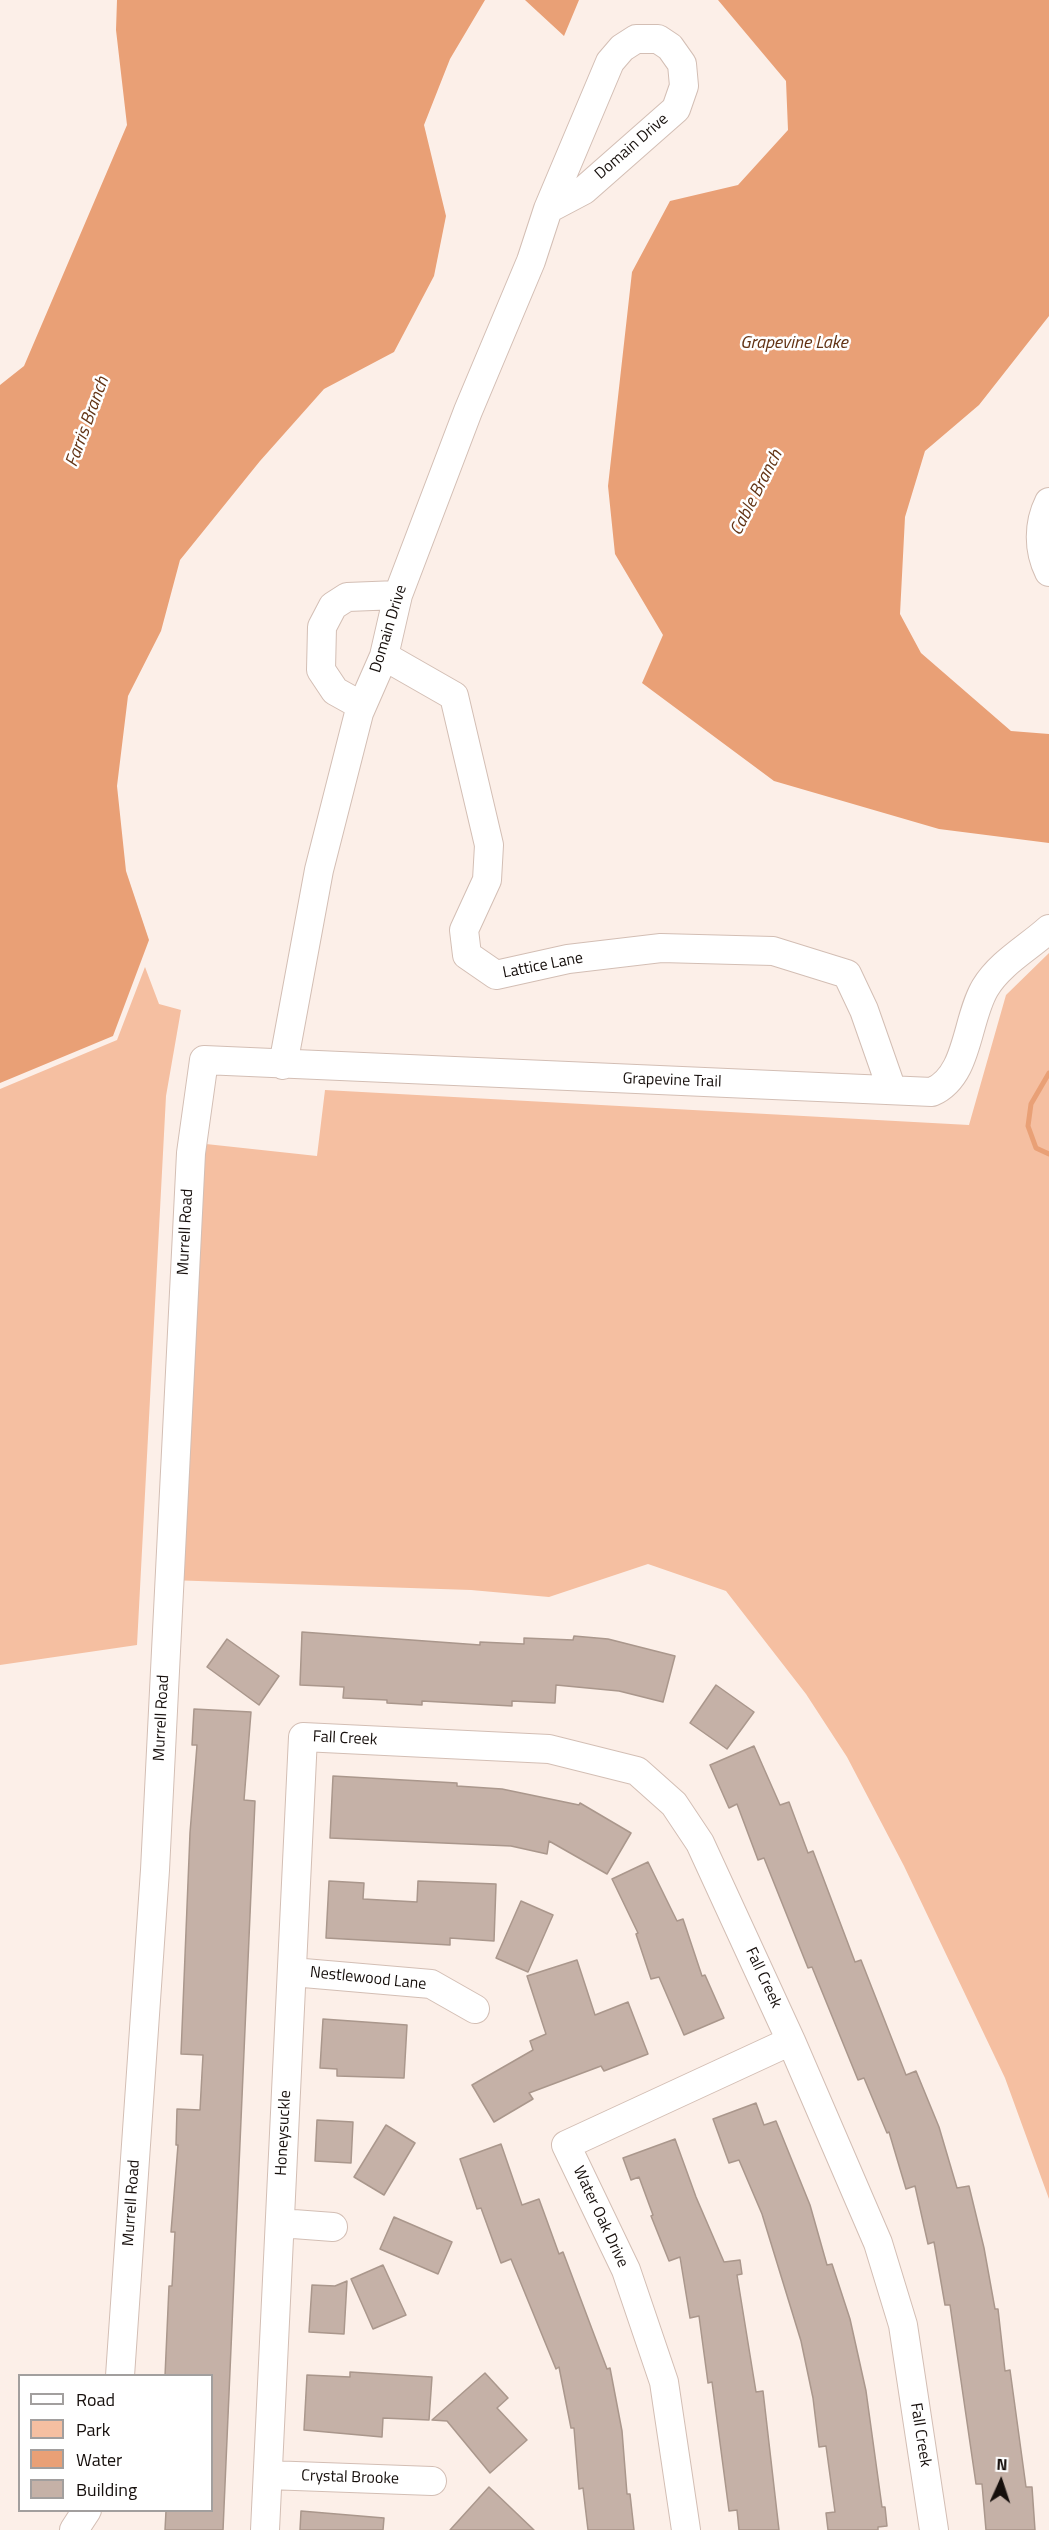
<!DOCTYPE html>
<html>
<head>
<meta charset="utf-8">
<style>
	body { margin:0 }
	#map { position:relative; width:1049px; height:2530px; overflow:hidden; background:#fcefe8; font-family:"Titillium Web",sans-serif }
	canvas { display:block }
	.legend { position:absolute; left:18px; top:2374px; width:195px; height:138px; box-sizing:border-box; background:#fff; border:2px solid #a29f9e; margin:0; padding:8px 10px; list-style:none; font-size:18px; color:#160f0c }
	.legend li { display:flex; align-items:center; gap:12px; height:30px }
	.legend b { width:30px; border:2px solid #a29f9e }
	.north { position:absolute; left:971px; top:2452px; width:60px; height:60px; -webkit-text-stroke:4px #fff; paint-order:stroke; rotate:3deg; font-size:16px; font-weight:700; line-height:24px; text-align:center; color:#160f0c }
	.north::after { content:''; display:block; margin:auto; width:21px; height:27px; background:#160f0c; clip-path:polygon(50% 0,100% 100%,50% 72%,0 100%) }
</style>
</head>
<body>
<div id="map">
<canvas width="1049" height="2530"></canvas>
<ul class="legend">
<li><b style="height:8px;background:#fff"></b>Road</li>
<li><b style="height:16px;background:#f5bfa1"></b>Park</li>
<li><b style="height:16px;background:#e9a076"></b>Water</li>
<li><b style="height:16px;background:#c5b1a7"></b>Building</li>
</ul>
<div class="north">N</div>
</div>
<script>
const g = document.querySelector('canvas').getContext('2d');
g.lineJoin = 'round';
function fillPath(path, color) { g.fillStyle = color; g.fill(path, 'evenodd'); }
function stroke(path, color, width, dash) { g.strokeStyle = color; g.lineWidth = width; g.lineCap = dash ? 'butt' : 'round'; g.setLineDash(dash || []); g.stroke(path); }
function drawText(font, color, halo, rows, align = 'center') {
  g.font = font + ' "Titillium Web",sans-serif'; g.lineWidth = 5; g.setLineDash([]); g.textBaseline = 'middle'; g.strokeStyle = halo; g.fillStyle = color; for (const [text, x, y, turn = 0] of rows) {
    g.save(); g.translate(x, y); g.rotate((+turn || 0) * Math.PI / 180); g.textAlign = isNaN(turn) ? turn : align; if (halo) g.strokeText(text, 0, 0); g.fillText(text, 0, 0); g.restore();
  }
}
fillPath(new Path2D(`
	M1049,953V2199L1005,2078L904,1866L847,1757L806,1694L726,1591L648,1564L549,1597L471,1590L168,1580L206,1144L317,1156L325,1090L969,1125L1006,995Z
	M145,967L159,1004L181,1010L166,1096L137,1645L0,1665V1089L117,1040Z`), '#f5bfa1');
fillPath(new Path2D(`
	M117,0H485L450,59L424,125L446,216L434,276L394,352L324,389L260,461L180,560L161,631L128,696L117,786L126,871L149,940L113,1036L0,1083V385L24,366L127,125L116,30Z
	M525,0H579L564,36Z
	M718,0H1049V316L979,405L925,451L905,517L900,614L921,653L1011,731L1049,734V843L939,829L774,781L642,683L663,635L615,554L608,486L632,272L670,201L738,185L788,130L786,81Z`), '#e9a076');
stroke(new Path2D(`
	M1049,1073L1031,1104L1028,1126L1036,1148L1049,1154`), '#e9a076', 5);
const building = new Path2D(`
	M302,1632L480,1645V1642L524,1644V1638L573,1640L574,1636L608,1639L675,1656L663,1702L619,1691L556,1685L555,1703L512,1701V1706L422,1701V1705L387,1703V1700L343,1698L344,1687L300,1685Z
	M227,1639L279,1676L259,1705L207,1667Z
	M716,1685L754,1712L727,1749L690,1723Z
	M194,1709L251,1712L244,1800L255,1801L223,2530H165L166,2511H212V2376H165L169,2286H172L175,2232H171L178,2145H176L177,2109L200,2110L203,2055L181,2054L190,1833L197,1745H192Z
	M754,1746L780,1805L789,1802L808,1853L813,1851L855,1962L861,1960L906,2075L916,2071L939,2127L957,2188L969,2186L984,2248L995,2309H998L1005,2371L1010,2370L1026,2487H1032L1035,2530H986L982,2484H976L950,2305H945L934,2242L928,2244L915,2186L906,2189L889,2132L887,2133L864,2078L858,2080L812,1967L808,1968L764,1858L758,1860L737,1804L729,1808L710,1765Z
	M333,1776L457,1783V1786L502,1789L579,1805L580,1803L631,1833L607,1874L549,1841L547,1854L511,1846L330,1838Z
	M648,1862L677,1921L683,1919L702,1976L705,1975L724,2018L684,2035L659,1977L651,1979L636,1934L638,1933L612,1879Z
	M329,1881L364,1883L363,1899L417,1902L418,1881L496,1884L494,1941L450,1938V1945L326,1938Z
	M521,1901L553,1915L528,1972L496,1958Z
	M577,1960L595,2015L628,2002L648,2054L604,2071L601,2066L529,2093L533,2099L494,2122L472,2085L533,2050L530,2041L546,2034L527,1976Z
	M323,2019L407,2025L404,2078L337,2076V2069L320,2068Z
	M756,2103L764,2125L776,2121L810,2205L827,2265L832,2264L850,2319L866,2391L882,2507H885L887,2526L878,2527V2530H828L826,2513L835,2512L826,2446L819,2447L813,2398L801,2341L762,2214L739,2160L729,2163L713,2119Z
	M317,2120L353,2122L351,2163L315,2161Z
	M386,2125L415,2143L384,2195L354,2177Z
	M675,2139L696,2197L724,2262L740,2260L742,2274L737,2275L756,2392L763,2391L779,2530H739L737,2510L729,2511L712,2382L708,2383L699,2316L690,2318L680,2257L669,2261L651,2216L653,2215L639,2177L631,2180L623,2158Z
	M501,2144L522,2205L539,2199L559,2254L563,2252L607,2369L610,2368L622,2431L627,2494H630L634,2530H588L583,2488L579,2489L574,2428H571L559,2367L556,2369L511,2259L501,2263L481,2208L477,2209L460,2159Z
	M394,2217L452,2242L438,2274L380,2249Z
	M383,2265L406,2315L373,2329L351,2279Z
	M347,2281L344,2334L309,2332L312,2285L335,2286Z
	M350,2372L432,2377L429,2420L383,2418L382,2437L304,2430L307,2375L350,2377Z
	M485,2373L508,2398L497,2408L527,2440L490,2473L447,2421L432,2420Z
	M489,2487L534,2530H450Z
	M301,2511L384,2518L383,2530H300Z`);
fillPath(building, '#c5b1a7');
stroke(building, '#aa978c', 1.5);
const minor = new Path2D(`
	M1049,502C1038,524 1038,550 1049,572
	M384,656L454,696L489,845L487,880L464,930L467,955L496,975L568,959L661,948L773,951L847,974L864,1010L892,1090
	M362,706L335,691L321,670L322,627L333,606L347,597L398,595
	M283,1065L319,870L359,713L384,656L398,595L468,411L531,261L548,209L584,190L676,109L684,86L682,64L670,47L658,39H636L622,48L610,62L548,209
	M292,1972L431,1984L475,2009
	M280,2223L333,2227
	M120,2376L155,1870L191,1153L204,1060L932,1092C969,1076 966,1020 985,988C1000,963 1028,948 1049,929
	M268,2475L432,2481
	M74,2530L87,2510
	M265,2530L303,1737L549,1749L637,1771L674,1804L700,1843L791,2041L878,2243L903,2325L934,2530
	M686,2530L664,2382L626,2270L566,2145L791,2041`);
stroke(minor, '#d3beb4', 30);
stroke(minor, '#fff', 28);
drawText('16px', '#160f0c', '#fff', [
	["Domain Drive",632,147,-41],
	["Domain Drive",389,629,-73],
	["Lattice Lane",543,966,-11],
	["Grapevine Trail",672,1081,2],
	["Murrell Road",186,1232,-87],
	["Murrell Road",162,1718,-87],
	["Fall Creek",345,1739,3],
	["Fall Creek",763,1978,65],
	["Nestlewood Lane",368,1979,6],
	["Honeysuckle",284,2133,-87],
	["Murrell Road",132,2203,-86],
	["Water Oak Drive",600,2217,65],
	["Fall Creek",920,2435,81],
	["Crystal Brooke",350,2478,2]
]);
drawText('italic 18px', '#633415', '#fff', [
	["Grapevine Lake",794,344],
	["Farris Branch",88,422,-70],
	["Cable Branch",757,493,-63]
]);
</script>
</body>
</html>
